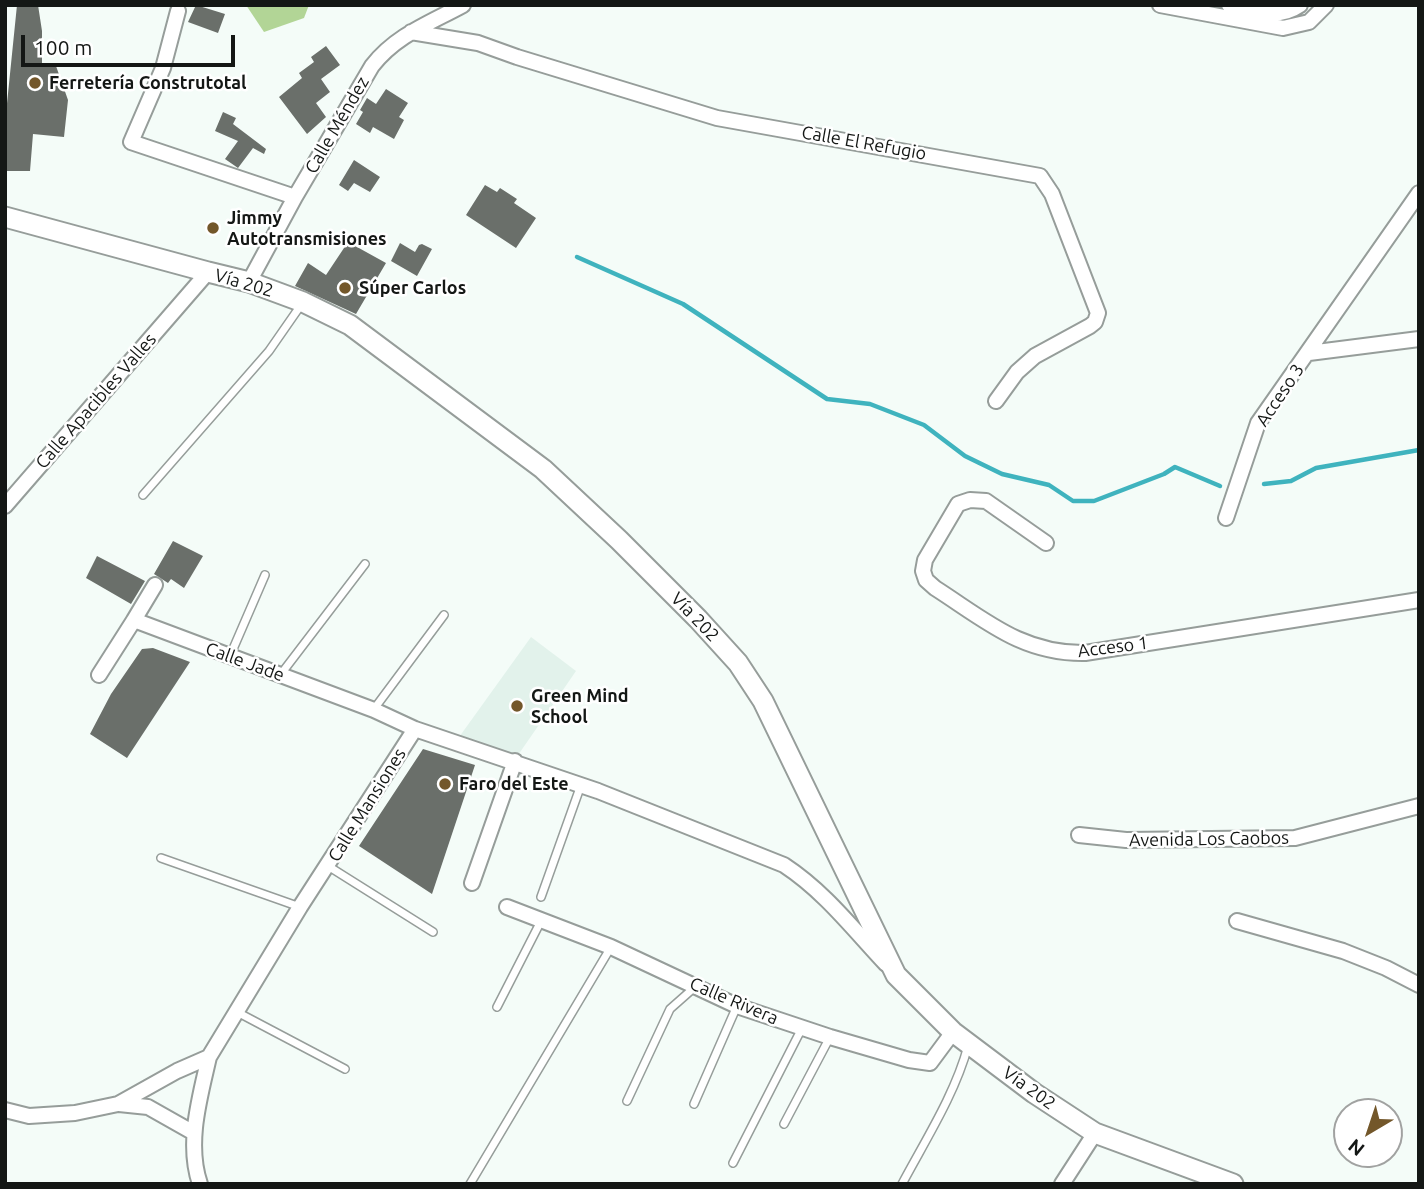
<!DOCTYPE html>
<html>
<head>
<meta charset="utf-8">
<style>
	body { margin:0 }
	#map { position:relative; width:1424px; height:1189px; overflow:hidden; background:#f4fcf8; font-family:Ubuntu,sans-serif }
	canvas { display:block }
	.frame { position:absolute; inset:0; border:7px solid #141715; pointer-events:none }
	.north { position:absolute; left:1333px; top:1098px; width:70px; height:70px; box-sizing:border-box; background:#fff; border:2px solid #a1a2a1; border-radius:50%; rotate:219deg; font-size:19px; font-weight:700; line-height:28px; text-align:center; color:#141715 }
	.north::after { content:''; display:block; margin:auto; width:24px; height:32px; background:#73572a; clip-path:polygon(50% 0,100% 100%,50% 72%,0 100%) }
	.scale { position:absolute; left:21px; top:35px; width:214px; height:32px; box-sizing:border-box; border:4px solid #141715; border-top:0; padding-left:9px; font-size:21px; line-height:24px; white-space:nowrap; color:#141715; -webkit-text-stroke:5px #fff; paint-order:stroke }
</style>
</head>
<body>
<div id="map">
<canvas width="1424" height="1189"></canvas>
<div class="frame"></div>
<div class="north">N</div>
<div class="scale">100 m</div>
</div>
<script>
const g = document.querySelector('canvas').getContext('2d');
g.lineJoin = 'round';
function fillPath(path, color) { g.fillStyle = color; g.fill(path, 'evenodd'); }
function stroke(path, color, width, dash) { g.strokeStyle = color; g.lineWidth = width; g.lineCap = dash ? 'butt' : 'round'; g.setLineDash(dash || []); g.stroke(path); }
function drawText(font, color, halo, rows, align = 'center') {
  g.font = font + ' Ubuntu,sans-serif'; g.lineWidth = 5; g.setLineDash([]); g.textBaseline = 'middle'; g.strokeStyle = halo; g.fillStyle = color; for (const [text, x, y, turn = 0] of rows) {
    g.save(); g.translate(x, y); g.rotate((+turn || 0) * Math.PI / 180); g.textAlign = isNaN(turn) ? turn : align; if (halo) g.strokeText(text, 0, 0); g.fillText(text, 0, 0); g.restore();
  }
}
fillPath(new Path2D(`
	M531,637L576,671L514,761L457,740Z`), '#e2f2eb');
fillPath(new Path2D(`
	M246,5H309L304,18L264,32Z`), '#b2d596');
stroke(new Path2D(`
	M577,257L683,304L827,399L870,404L924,425L965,456L1002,474L1049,485L1073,501H1094L1164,474L1175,467L1220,486
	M1264,484L1291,481L1316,468L1419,450`), '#3fb3be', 4.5);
fillPath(new Path2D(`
	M17,5H38L42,31V63L56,66L68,100L64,137L33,134L30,171H5V123Z
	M196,5L225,14L218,33L188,22Z
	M326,46L340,65L321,79L330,92L316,103L326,117L307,134L279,97L302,78L299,73L314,62L311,57Z
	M386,89L408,103L399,117L404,120L394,139L373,127L370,133L356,124L363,112L360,110L367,98L376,104Z
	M223,112L236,118L233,124L266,149L264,154L253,148L238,168L225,159L238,141L215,131Z
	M354,160L380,177L370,192L354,183L348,191L339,185Z
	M485,185L497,192L500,188L517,199L514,203L536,218L516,248L466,215Z
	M348,242L386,263L356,314L295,286L308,263L326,275Z
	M400,243L415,252L419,245L422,244L432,249L417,276L391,261Z
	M173,541L203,556L184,588L171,579L168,583L154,574Z
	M97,556L145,581L131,604L86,578Z
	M153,648L190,662L127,758L90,734L111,694L142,649Z
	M423,749L475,765L432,894L359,846Z`), '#6a6f6a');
const service = new Path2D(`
	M143,495L269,351L301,305
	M230,656L265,575
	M281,674L365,564
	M374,709L444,615
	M161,858L300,907
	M328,866L433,932
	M541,897L581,785
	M497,1007L541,921
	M237,1012L345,1069
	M627,1101L670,1009L696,986
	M694,1104L737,1006
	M784,1124L830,1037
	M733,1163L802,1028
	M470,1184L611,947
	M902,1184C926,1139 955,1094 968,1046`);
const minor = new Path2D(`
	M1160,5L1283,28L1309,22L1326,5
	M1229,5C1253,11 1277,21 1300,5
	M178,11L163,68L131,142L295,197
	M411,32L478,43L517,57L717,118L1040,176L1052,194L1098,313L1095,322L1090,326L1035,356L1017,372L996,401
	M249,282L295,197L372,66C396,35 430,23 463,5
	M1309,353L1419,339
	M5,506L208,272
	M1226,518L1258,423L1419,193
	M1046,543L986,501L970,500L958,504L925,560L923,571L926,580L935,588C985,620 1022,654 1085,653L1419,600
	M134,620L155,585
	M99,675L134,620L374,710L415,729L598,791L784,865C825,892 853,929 886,964
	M1079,835L1126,840L1295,838L1419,806
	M472,883L515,761
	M507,907L611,947L737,1006L830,1037L909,1060L930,1063L953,1032
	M1237,921L1343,951L1386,968L1419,985
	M119,1104L148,1107L194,1133
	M5,1110L29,1116L75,1113L118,1104L177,1071L209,1057L300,907L415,729
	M200,1184C186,1143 200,1097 209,1057
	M1062,1184L1095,1133`);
const secondary = new Path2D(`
	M5,217L208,272L249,282L303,302L350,325L543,469L619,540L698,619L738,663L763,701L896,975L953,1032L1034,1093L1095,1133L1233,1184`);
stroke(service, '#969d9a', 10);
stroke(minor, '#969d9a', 18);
stroke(secondary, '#969d9a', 23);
stroke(service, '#fff', 7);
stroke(minor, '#fff', 14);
stroke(secondary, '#fff', 19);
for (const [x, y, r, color] of [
	[35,83,7,"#73572a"],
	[213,228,7,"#73572a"],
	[345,288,7,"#73572a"],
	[517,706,7,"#73572a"],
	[445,784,7,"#73572a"]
]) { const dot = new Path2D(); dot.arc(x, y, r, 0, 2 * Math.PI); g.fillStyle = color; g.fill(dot); stroke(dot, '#fff', 2.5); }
drawText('bold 18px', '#141715', '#fff', [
	["Ferretería Construtotal",49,83],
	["Jimmy",227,218],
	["Autotransmisiones",227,239],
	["Súper Carlos",359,288],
	["Green Mind",531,696],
	["School",531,717],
	["Faro del Este",459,784]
], 'left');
drawText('18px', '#141715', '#fff', [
	["Calle Méndez",337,125,-60],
	["Calle El Refugio",864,143,10],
	["Vía 202",244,283,16],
	["Acceso 3",1280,395,-56],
	["Calle Apacibles Valles",96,401,-49],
	["Vía 202",695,617,46],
	["Acceso 1",1113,647,-7],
	["Calle Jade",245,662,20],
	["Calle Mansiones",367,805,-58],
	["Avenida Los Caobos",1209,839,-1],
	["Calle Rivera",734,1001,23],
	["Vía 202",1029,1088,36]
]);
</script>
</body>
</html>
